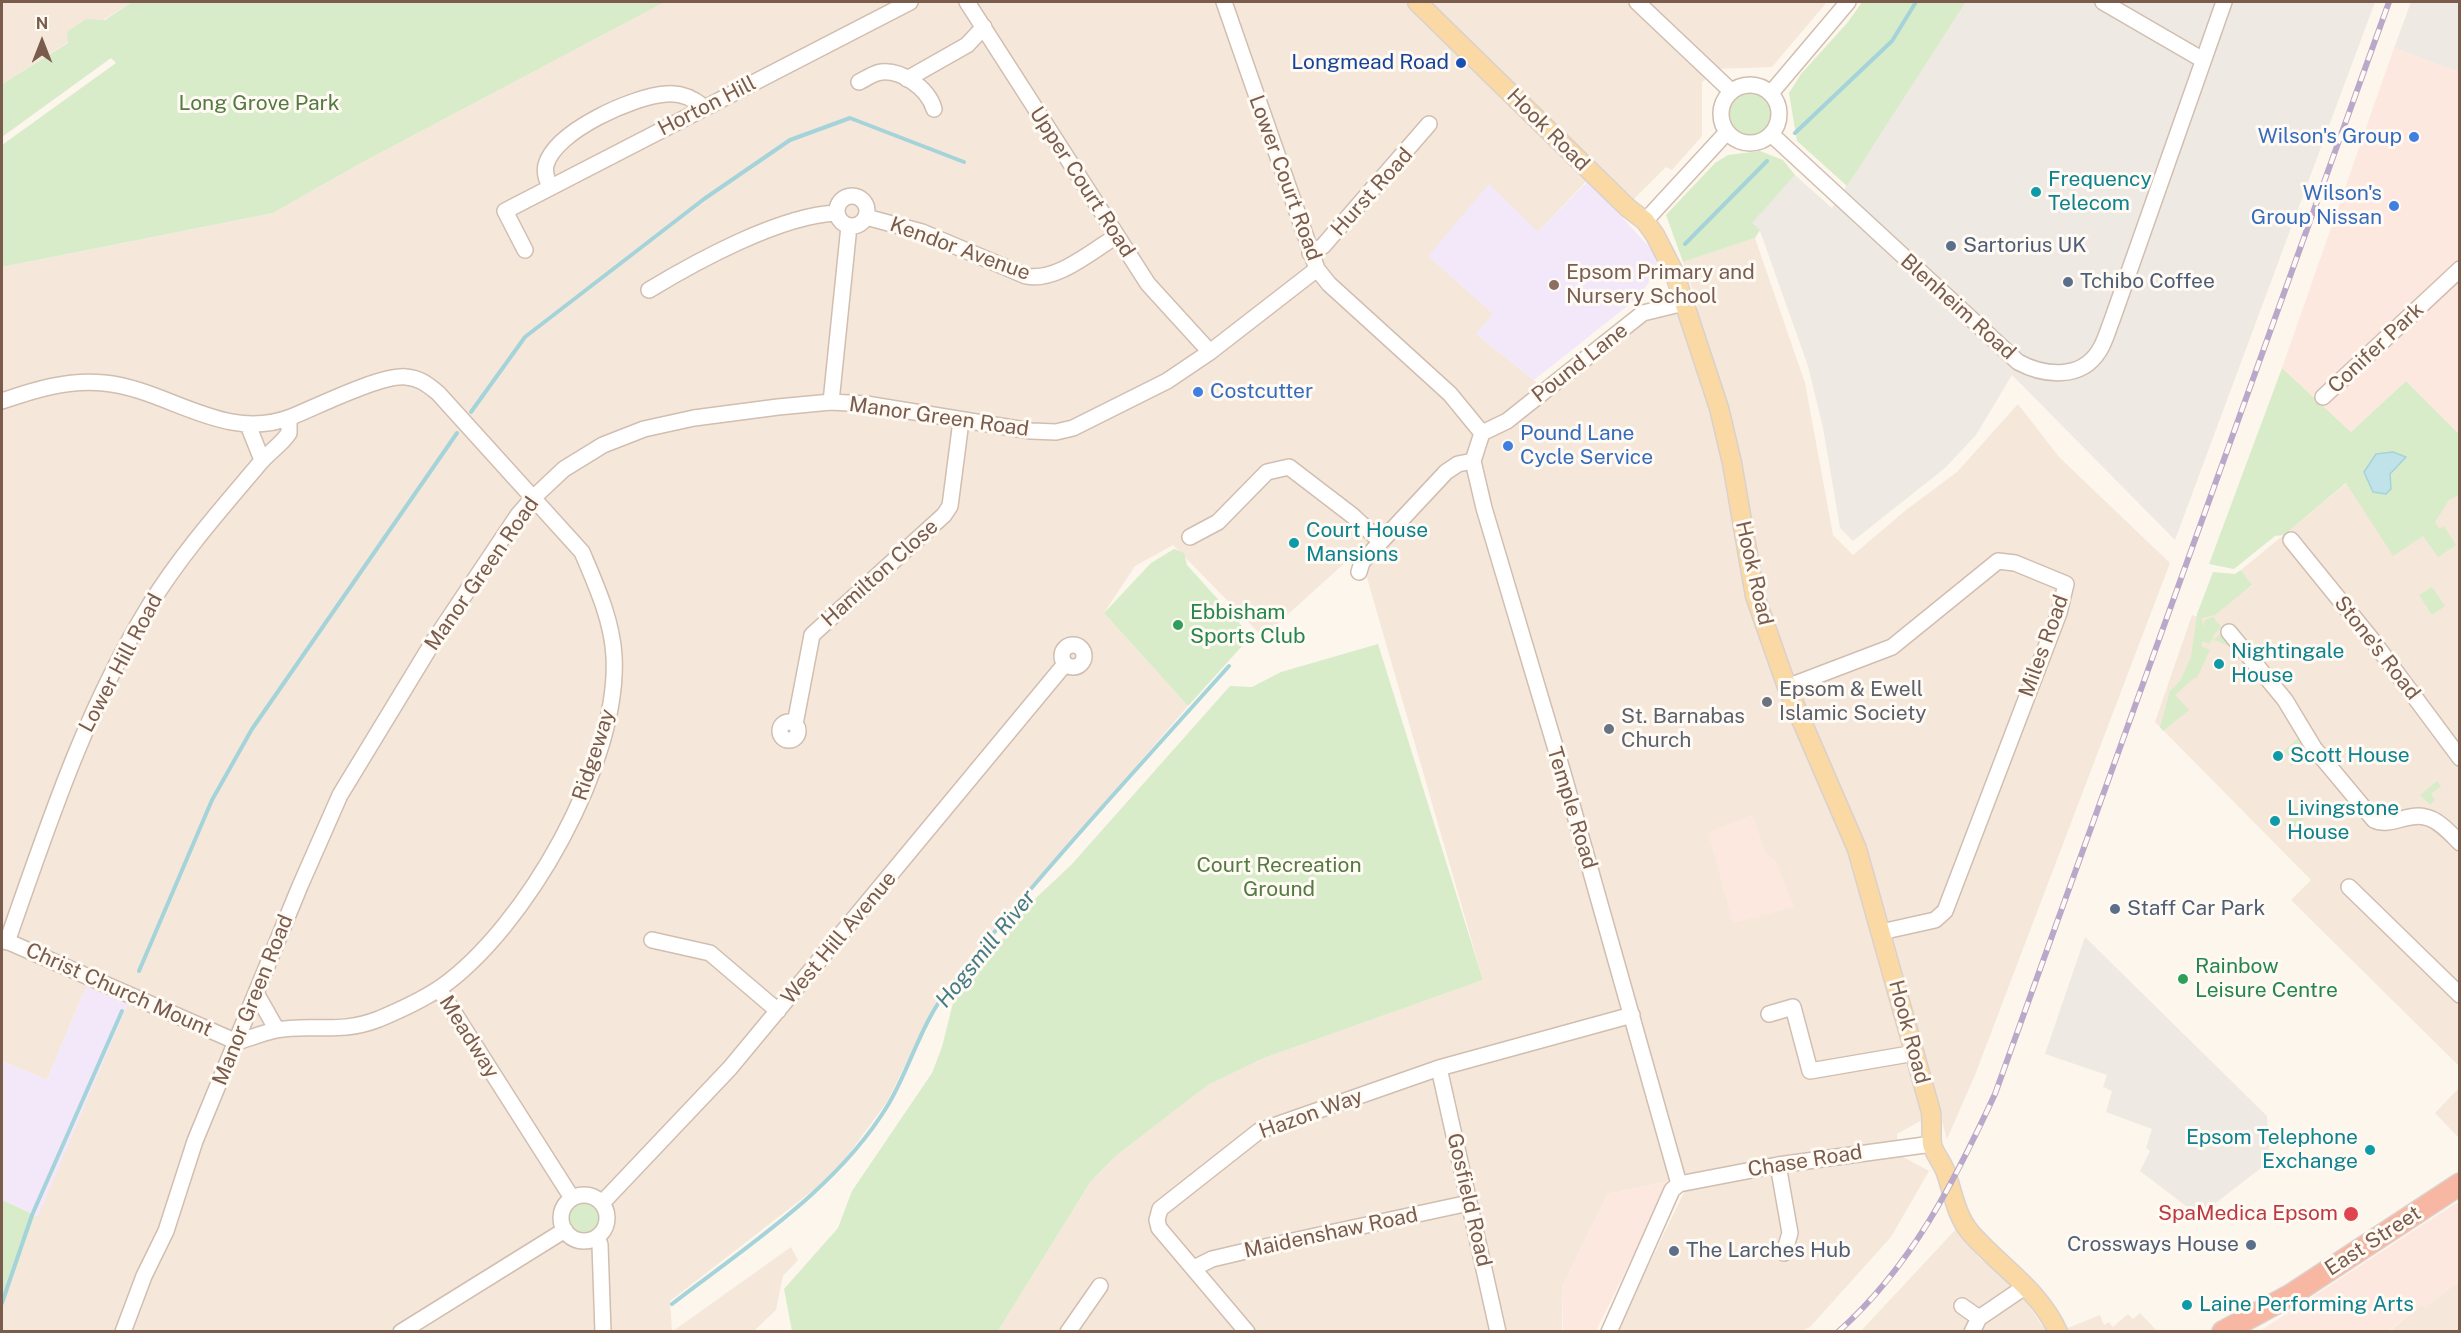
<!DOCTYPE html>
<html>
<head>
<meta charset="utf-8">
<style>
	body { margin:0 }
	#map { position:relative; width:2461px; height:1333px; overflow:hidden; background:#fdf6ec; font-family:"Public Sans",sans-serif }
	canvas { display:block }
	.frame { position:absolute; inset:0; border:3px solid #7a5c4d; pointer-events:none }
	.north { position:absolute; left:12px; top:12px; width:60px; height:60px; -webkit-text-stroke:4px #fffaf3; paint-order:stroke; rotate:0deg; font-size:16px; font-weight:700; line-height:24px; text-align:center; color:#7a5c4d }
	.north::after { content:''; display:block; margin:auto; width:21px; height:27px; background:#7a5c4d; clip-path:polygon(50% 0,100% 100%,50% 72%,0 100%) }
</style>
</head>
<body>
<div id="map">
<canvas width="2461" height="1333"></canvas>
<div class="frame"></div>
<div class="north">N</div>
</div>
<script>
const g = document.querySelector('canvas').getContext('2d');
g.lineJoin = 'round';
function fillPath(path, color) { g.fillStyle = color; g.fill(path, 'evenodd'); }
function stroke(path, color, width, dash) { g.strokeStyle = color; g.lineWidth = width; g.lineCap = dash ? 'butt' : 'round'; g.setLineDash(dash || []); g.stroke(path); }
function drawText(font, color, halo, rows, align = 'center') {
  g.font = font + ' "Public Sans",sans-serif'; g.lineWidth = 6; g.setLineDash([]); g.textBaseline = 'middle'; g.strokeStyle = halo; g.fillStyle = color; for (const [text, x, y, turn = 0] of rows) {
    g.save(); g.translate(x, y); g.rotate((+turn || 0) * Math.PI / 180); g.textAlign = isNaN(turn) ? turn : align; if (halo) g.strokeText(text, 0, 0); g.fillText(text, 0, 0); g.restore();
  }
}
fillPath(new Path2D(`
	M2,2H132L2,84Z
	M665,2H1827L1772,67L1717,69L1702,82V136L1672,170L1666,167L1634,199L1600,167L1538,232L1428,256L1494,314L1476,334L1534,380L1550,399L1639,324L1698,306L1683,262L1755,238L1805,383L1833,535L1853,555L1906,510L1957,472L2018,404L2059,457L2170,563L1975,1075L1947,1139L1941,1118L1922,1120L1897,1134L1898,1154L1929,1171L1891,1237L1810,1327L1801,1331H1617L1686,1188L1671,1176L1670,1181L1608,1194L1562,1287V1331H998L1091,1181L1117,1155L1208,1085L1264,1058L1483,980L1359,550L1263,637L1173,545L1135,566L1104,613L1188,706L940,994L887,1102L845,1159L825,1181L670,1301L672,1331H2V1309L35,1215L37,1216L86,987L47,1080L2,1061V267L273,213L363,162Z
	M2459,467V1066L2291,900L2311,880L2155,722L2192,615L2202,618L2252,586L2241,570L2347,483L2393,555L2424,535Z
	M2459,1088V1138L2435,1113Z
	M1956,1229L1980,1259L2012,1281L2046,1331L1860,1332Z
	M791,1247L798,1260L783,1276L776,1310L754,1331H673Z
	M2459,1281V1331L2389,1332L2421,1304L2425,1307Z
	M2140,1313L2157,1331L2058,1332L2100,1315L2104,1325L2109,1322L2113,1327L2128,1314L2133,1319Z`), '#f5e8da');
fillPath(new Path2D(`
	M2394,48L2459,72V434L2406,381L2351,432L2282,368Z
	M1752,815L1766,853L1777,863L1794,907L1733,923L1708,832Z
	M1670,1181L1596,1331H1563L1562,1287L1608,1194Z
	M2459,1201V1281L2425,1308L2421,1304L2389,1331H2260Z`), '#fde8e0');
fillPath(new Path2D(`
	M1966,2H2375L2175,540L2012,375L1976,435L1945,468L1853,541L1840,528L1823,428L1808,366L1760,231L1751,223L1795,175L1832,208Z
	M2411,2H2459V72L2394,48Z
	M2085,937L2267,1116L2270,1161L2199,1216L2140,1171L2150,1151L2146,1148L2152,1129L2106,1112L2112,1091L2103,1087L2107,1075L2045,1054Z`), '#efe9e4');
fillPath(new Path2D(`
	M1588,181L1655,253L1659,270L1635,300L1534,380L1476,334L1493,314L1428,256L1489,184L1538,232Z
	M86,987L128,1004L38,1216L2,1200V1061L47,1080Z`), '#f3e8fa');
fillPath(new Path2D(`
	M132,2H665L363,162L273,213L2,267V145L116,63L111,58L2,137V84L68,43L67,32L86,19L105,20Z
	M1862,2H1966L1847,186L1797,141L1789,93L1801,74L1848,22Z
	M1725 115a25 25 0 1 1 50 0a25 25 0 1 1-50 0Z
	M1760,151L1783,160L1795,175L1752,223L1760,230L1755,238L1683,262L1666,215L1715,163L1728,155Z
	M2282,368L2351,432L2406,381L2459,434V495L2449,500L2435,522L2439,529L2444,526L2456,545L2438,557L2423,536L2393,556L2346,483L2284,535L2275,536L2234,569L2209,564Z
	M1174,549L1184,553L1187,565L1251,636L1188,706L1104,613L1151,563Z
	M2241,570L2252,585L2215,615L2202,618L2203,627L2205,620L2213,617L2221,627L2212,637L2215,639L2221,633L2231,647L2212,639L2209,644L2203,641L2201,646L2210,650L2197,678H2194L2175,695L2189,710L2163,731L2160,727L2170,691L2180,681L2191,657L2197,614L2213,572L2235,574Z
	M2432,587L2445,606L2432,615L2419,595Z
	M1378,644L1483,980L1264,1058L1208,1085L1117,1155L1091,1181L998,1331H792L784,1289L838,1228L852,1191L932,1073L942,1047L954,999L1036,898L1072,864L1230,686L1252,687L1281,672Z
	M2298,738L2305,753L2292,766L2290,765L2293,761L2284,751Z
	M2437,781L2441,786L2431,794L2435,800L2430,805L2420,795Z
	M2303,803L2311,812L2289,831L2284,824L2294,816L2291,813Z
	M2,1200L35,1215L2,1309Z
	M568 1218a17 17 0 1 1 34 0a17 17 0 1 1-34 0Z`), '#d8ecc9');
const water = new Path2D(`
	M2393,452L2406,457L2390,474L2391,489L2386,494L2373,492L2364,472L2376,454Z`);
fillPath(water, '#bfe3e8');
stroke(water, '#a5d3da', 1.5);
stroke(new Path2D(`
	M1795,133L1892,41L1916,2
	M1685,244L1767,161
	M471,412L525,337L704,199L790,140L850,118L964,162
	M139,971L212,800L252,729L457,433
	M2,1303L32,1215L122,1011
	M672,1304C748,1245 837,1189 888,1105C910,1068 921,1023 949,988C1037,877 1134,772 1229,666`), '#a5d3da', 4);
const minor = new Path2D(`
	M967,2L1148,284L1210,352
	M1224,2L1317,269L1329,284L1450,394L1482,433
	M1637,2L1731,91
	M2103,2L2203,60
	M907,79L967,45L984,27
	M859,82C865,79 871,75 877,73C899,67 928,88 934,109
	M1721 114a29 29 0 1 1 58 0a29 29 0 1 1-58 0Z
	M1771,93L1848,2
	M1771,134L2018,362C2044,376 2081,380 2099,351C2105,342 2108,330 2112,320L2224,2
	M550,187C547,180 544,173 546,165C555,131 634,96 666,94C681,92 693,98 704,107
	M837 211a15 15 0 1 1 30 0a15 15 0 1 1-30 0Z
	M866,217L922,232L1026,276C1057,282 1091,251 1117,236
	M1645,221L1727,132
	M525,250L505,211L910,2
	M1310,253L1323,246L1429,124
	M649,290C697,261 781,215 837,213
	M2323,397L2460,269
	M2,401C34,390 69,379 104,383C168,389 224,443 291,417C316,407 382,374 406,377C420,378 428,385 438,393L582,552C596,585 612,620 614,656C620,762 526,928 440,988C422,1000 398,1011 379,1019C338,1035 313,1023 276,1030C263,1033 250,1038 237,1042
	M831,402L849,226
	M248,425L262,460
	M1190,537L1218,522L1267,472L1289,467L1353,516L1380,541
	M2291,540L2373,641L2460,758
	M1359,572L1362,562L1446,472L1458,464L1473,461
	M2229,632L2285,700L2314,748L2374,820C2390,828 2408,812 2425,817C2438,819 2451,834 2460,843
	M1062 656a11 11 0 1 1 22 0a11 11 0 1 1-22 0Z
	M1787,687L1892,647L1998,561L2015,563L2066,584L2059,613L1945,911L1935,920L1881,932
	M780 731a9 9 0 1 1 18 0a9 9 0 1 1-18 0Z
	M795,724L812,635L944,515L950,506L961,421
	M2349,887L2460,995
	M2,939L237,1042
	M652,940L710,953L778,1011
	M7,942C48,825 86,708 151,603C182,553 223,507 260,463C269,452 281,445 289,433V418
	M439,989L572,1198
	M256,993L277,1030
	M1769,1014L1793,1007L1810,1071L1915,1053
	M1439,1068L1498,1332
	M1778,1165L1790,1233L1784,1253
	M1679,1184L1563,773L1484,508L1473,461L1482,433L1507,421L1643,313L1684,303
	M561 1218a23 23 0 1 1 46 0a23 23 0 1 1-46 0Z
	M602,1203L730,1068L1065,664
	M597,1237L600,1245L603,1332
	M1194,1268L1212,1259L1246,1251L1469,1203
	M1962,1306L1979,1318
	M123,1332L144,1276L166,1231L195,1141L300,886L340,795L433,642L518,515L532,499L564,469L603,445L644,429L694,418L778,407L831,402L866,404L1031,431L1056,432L1073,428L1167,381L1210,352L1317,269
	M401,1332L565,1230
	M1068,1332L1100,1286
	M1247,1332L1159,1228L1157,1220L1160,1209L1259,1131L1439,1068L1632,1015
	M1609,1332L1672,1190L1679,1184L1778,1165L1932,1144
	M1972,1332L1979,1318L2026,1286`);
const major = new Path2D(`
	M1417,2L1628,208L1645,221L1655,235L1674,272L1719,408L1732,463L1755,596L1787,687L1857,849L1931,1112C1932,1122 1931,1138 1932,1144C1934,1154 1943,1163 1946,1173C1953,1193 1956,1215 1970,1232C1999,1266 2039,1289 2058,1332`);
const highway = new Path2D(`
	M2223,1332L2291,1295L2460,1184`);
stroke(minor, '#d1beb0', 18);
stroke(major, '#dad1cd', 21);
stroke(highway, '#dad1cd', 24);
stroke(minor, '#fff', 15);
stroke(major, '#fbd9a5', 18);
stroke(highway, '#f7b7a3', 21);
const rail = new Path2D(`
	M1838,1332C1912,1266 1954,1182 1995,1094L2389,2`);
stroke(rail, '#b9a8c9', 6);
stroke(rail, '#fffaf3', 4, [11]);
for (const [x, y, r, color] of [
	[1461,63,6,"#1a4fb4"],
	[2414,137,6,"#3f7fe0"],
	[2036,192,6,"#0f9aa8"],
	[2394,206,6,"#3f7fe0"],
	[1951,246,6,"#5c6f8a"],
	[2068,282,6,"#5c6f8a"],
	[1554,285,6,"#8d6e63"],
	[1198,392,6,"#3f7fe0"],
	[1508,446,6,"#3f7fe0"],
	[1294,543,6,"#0f9aa8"],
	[1178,625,6,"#2e9e5b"],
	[2219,664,6,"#0f9aa8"],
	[1767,702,6,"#6b7280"],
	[1609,729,6,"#6b7280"],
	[2278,756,6,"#0f9aa8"],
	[2275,821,6,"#0f9aa8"],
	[2115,909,6,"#5c6f8a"],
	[2183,979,6,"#2e9e5b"],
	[2370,1150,6,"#0f9aa8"],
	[2351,1214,8,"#e0444e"],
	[2251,1245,6,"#5c6f8a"],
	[1674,1251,6,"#5c6f8a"],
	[2187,1305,6,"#0f9aa8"]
]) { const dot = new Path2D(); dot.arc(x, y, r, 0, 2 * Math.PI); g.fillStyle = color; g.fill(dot); stroke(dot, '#fffaf3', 2); }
drawText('21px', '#164399', '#fffaf3', [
	["Longmead Road",1449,63]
], 'right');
drawText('21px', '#537a41', '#fffaf3', [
	["Long Grove Park",259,104],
	["Court Recreation",1279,866],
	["Ground",1279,890]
]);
drawText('21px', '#7a5c4d', '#fffaf3', [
	["Horton Hill",707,106,-27],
	["Hook Road",1548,130,45],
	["Lower Court Road",1285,178,70],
	["Upper Court Road",1082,182,57],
	["Hurst Road",1372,192,-48],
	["Kendor Avenue",960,249,20],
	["Blenheim Road",1958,307,42],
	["Conifer Park",2376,348,-43],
	["Pound Lane",1580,363,-38],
	["Manor Green Road",939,417,8],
	["Hamilton Close",880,573,-42],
	["Hook Road",1754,573,77],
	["Manor Green Road",482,574,-55],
	["Miles Road",2044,646,-70],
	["Stone's Road",2377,648,52],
	["Lower Hill Road",121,663,-62],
	["Ridgeway",594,755,-72],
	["Temple Road",1572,808,73],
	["West Hill Avenue",839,938,-50],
	["Christ Church Mount",119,990,24],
	["Manor Green Road",253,1000,-68],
	["Hook Road",1909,1032,75],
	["Meadway",469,1037,58],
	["Hazon Way",1311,1114,-20],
	["Chase Road",1805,1161,-9],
	["Gosfield Road",1469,1200,77],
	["Maidenshaw Road",1331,1233,-12],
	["East Street",2373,1241,-33]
]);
drawText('21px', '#366cbe', '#fffaf3', [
	["Wilson's Group",2402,137],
	["Wilson's",2382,194],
	["Group Nissan",2382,218],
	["Costcutter",1210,392,"left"],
	["Pound Lane",1520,434,"left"],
	["Cycle Service",1520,458,"left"]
], 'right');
drawText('21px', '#0d838f', '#fffaf3', [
	["Frequency",2048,180],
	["Telecom",2048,204],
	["Court House",1306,531],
	["Mansions",1306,555],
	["Nightingale",2231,652],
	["House",2231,676],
	["Scott House",2290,756],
	["Livingstone",2287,809],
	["House",2287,833],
	["Epsom Telephone",2358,1138,"right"],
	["Exchange",2358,1162,"right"],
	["Laine Performing Arts",2199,1305]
], 'left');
drawText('21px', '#4e5e75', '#fffaf3', [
	["Sartorius UK",1963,246],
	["Tchibo Coffee",2080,282],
	["Staff Car Park",2127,909],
	["Crossways House",2239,1245,"right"],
	["The Larches Hub",1686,1251]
], 'left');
drawText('21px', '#785e54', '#fffaf3', [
	["Epsom Primary and",1566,273],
	["Nursery School",1566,297]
], 'left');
drawText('21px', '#27864d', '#fffaf3', [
	["Ebbisham",1190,613],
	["Sports Club",1190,637],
	["Rainbow",2195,967],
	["Leisure Centre",2195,991]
], 'left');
drawText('21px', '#5b616d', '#fffaf3', [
	["Epsom & Ewell",1779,690],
	["Islamic Society",1779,714],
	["St. Barnabas",1621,717],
	["Church",1621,741]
], 'left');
drawText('21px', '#be3a42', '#fffaf3', [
	["SpaMedica Epsom",2338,1214]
], 'right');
drawText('italic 22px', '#437c86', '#fffaf3', [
	["Hogsmill River",986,949,-51]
]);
</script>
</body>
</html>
